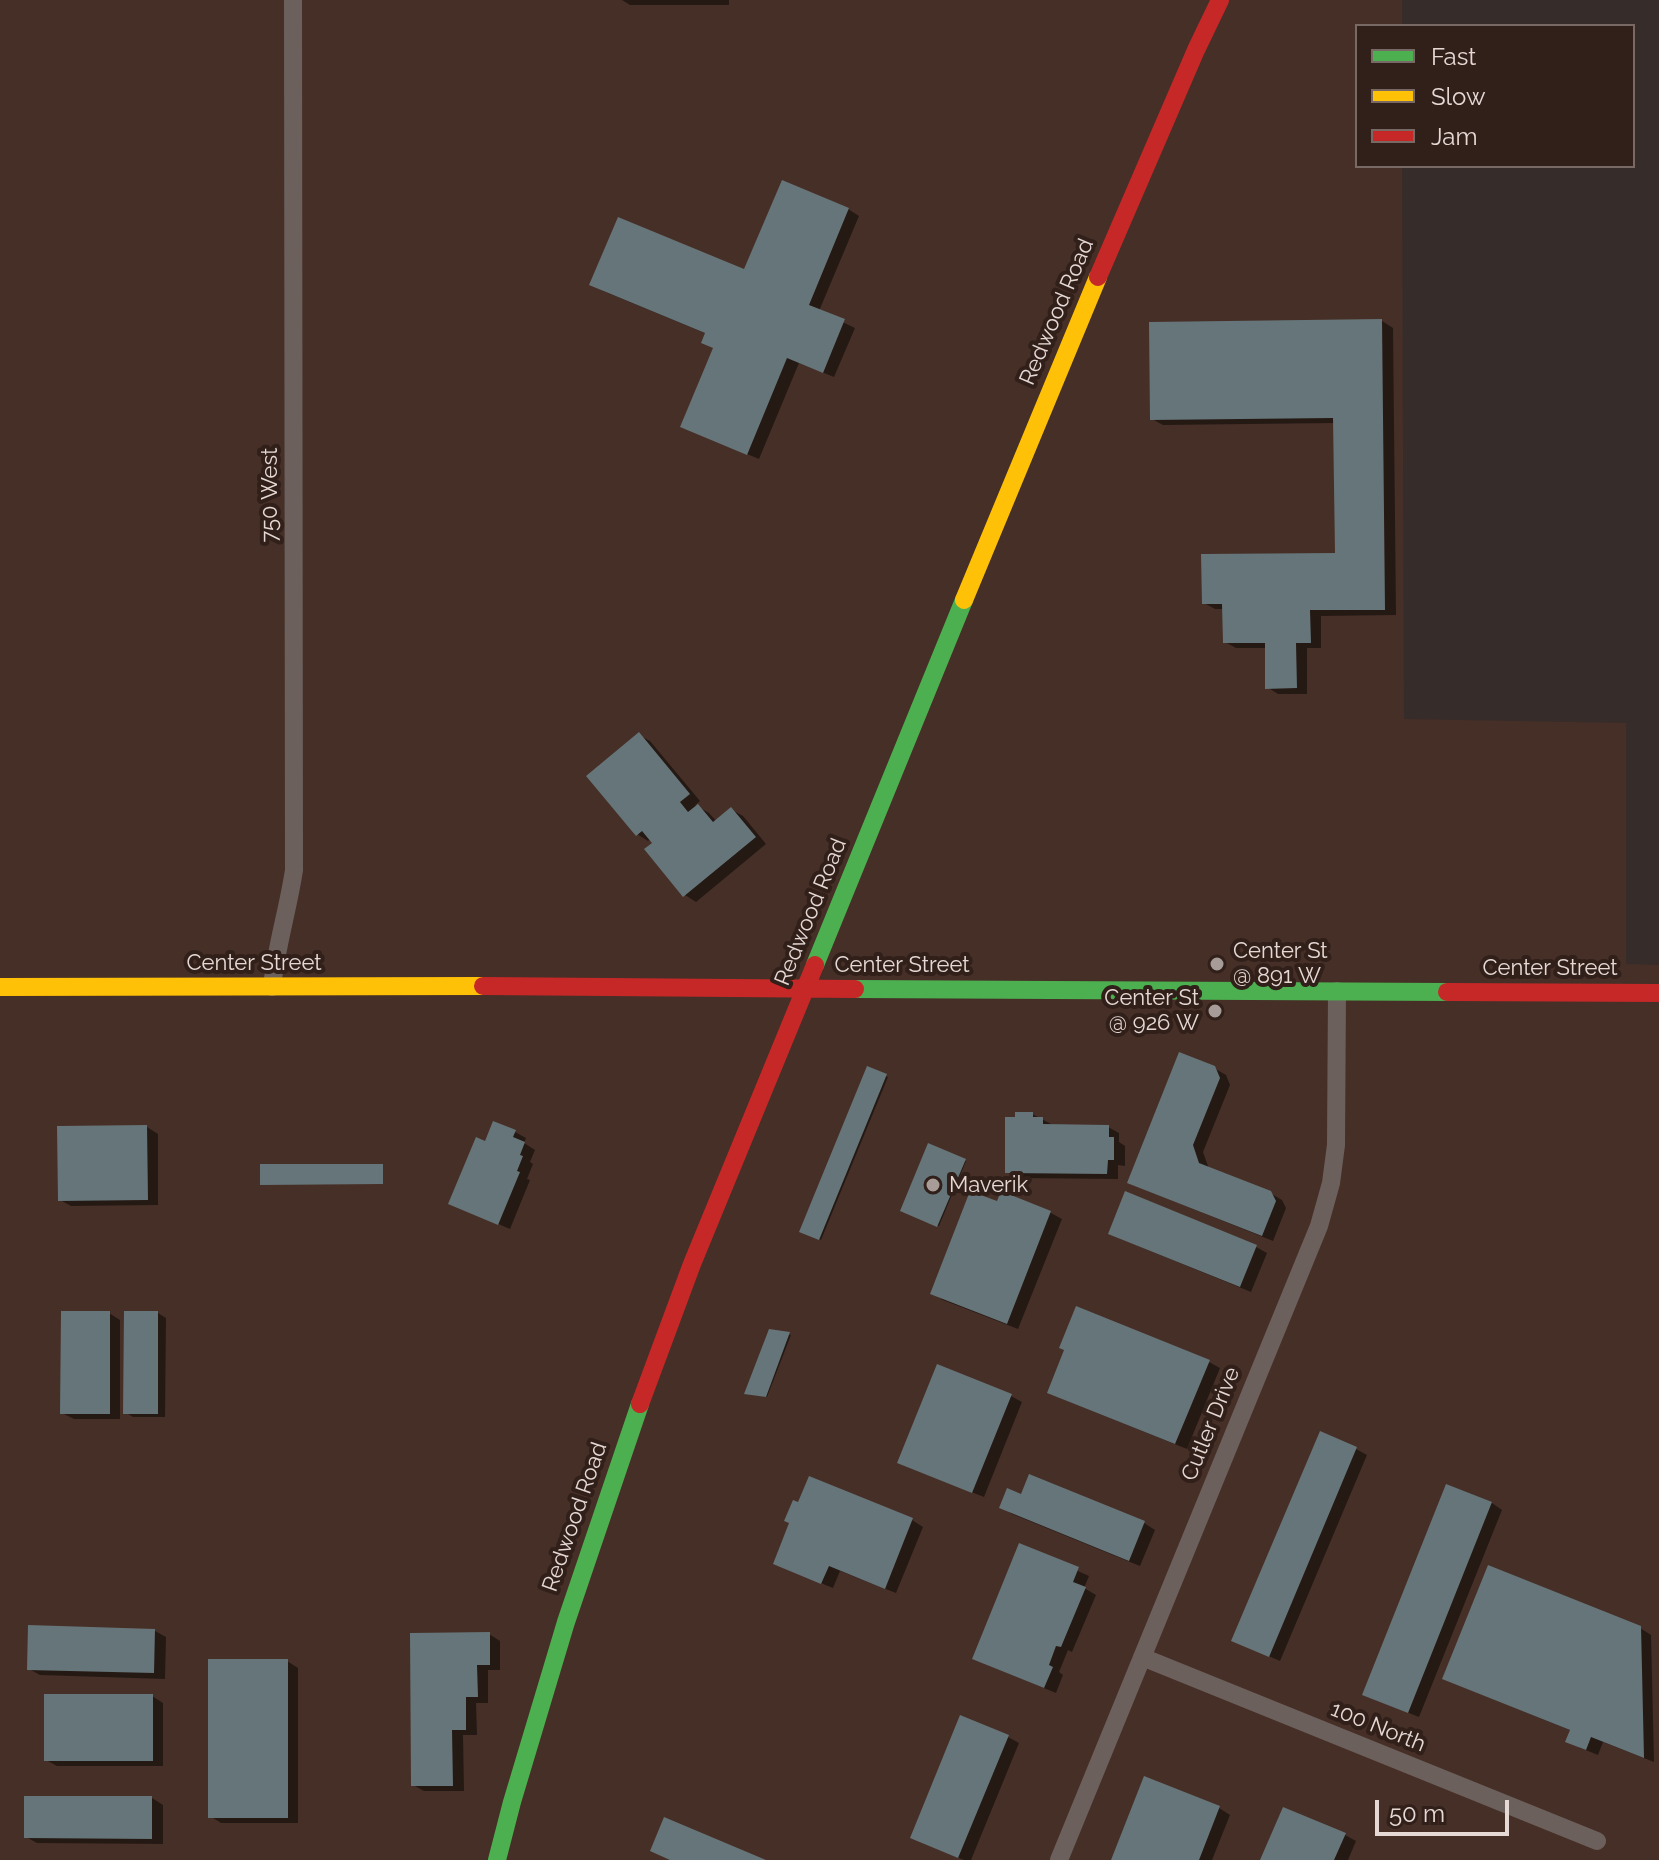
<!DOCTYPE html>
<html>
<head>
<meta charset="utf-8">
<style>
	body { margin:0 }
	#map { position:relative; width:1659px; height:1860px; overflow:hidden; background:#362c29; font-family:Raleway,sans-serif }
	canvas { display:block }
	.legend { position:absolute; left:1355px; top:24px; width:280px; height:144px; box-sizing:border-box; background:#311f1a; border:2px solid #796965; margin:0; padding:10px 14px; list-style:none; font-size:24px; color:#e6d9d5 }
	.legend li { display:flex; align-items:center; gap:16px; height:40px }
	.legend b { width:40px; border:2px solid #796965 }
	.scale { position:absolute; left:1375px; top:1800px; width:134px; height:36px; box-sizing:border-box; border:4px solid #e6d9d5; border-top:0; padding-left:10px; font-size:24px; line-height:28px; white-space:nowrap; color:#e6d9d5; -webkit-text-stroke:6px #311f1a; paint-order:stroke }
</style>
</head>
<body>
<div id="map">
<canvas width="1659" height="1860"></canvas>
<ul class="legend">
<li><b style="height:10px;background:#4caf50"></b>Fast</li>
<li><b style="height:10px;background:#ffc107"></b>Slow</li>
<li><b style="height:10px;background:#c62828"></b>Jam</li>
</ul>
<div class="scale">50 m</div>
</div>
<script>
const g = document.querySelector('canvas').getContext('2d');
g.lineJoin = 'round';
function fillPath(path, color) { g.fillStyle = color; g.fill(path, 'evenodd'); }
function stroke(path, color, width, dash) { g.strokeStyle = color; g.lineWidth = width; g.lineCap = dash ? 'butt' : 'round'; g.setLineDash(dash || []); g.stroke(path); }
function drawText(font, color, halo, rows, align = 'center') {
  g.font = font + ' Raleway,sans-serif'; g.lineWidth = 8; g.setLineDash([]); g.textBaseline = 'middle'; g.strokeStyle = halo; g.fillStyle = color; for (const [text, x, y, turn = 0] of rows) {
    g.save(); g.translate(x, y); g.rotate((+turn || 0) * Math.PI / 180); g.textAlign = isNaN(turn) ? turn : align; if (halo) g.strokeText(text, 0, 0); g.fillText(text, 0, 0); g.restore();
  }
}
fillPath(new Path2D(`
	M0,0H1402V26H1357V166H1402L1404,719L1626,723V964L1659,965V1860H0Z`), '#462f27');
fillPath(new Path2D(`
	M622,0H729V5H630Z
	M848,209L859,216L819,311L855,328L834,377L799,363L759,459L694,432L715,349L707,334L603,291L592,285L745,272Z
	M1382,321L1393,328L1396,615L1321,616V648H1307V694H1278L1267,687V648H1236L1225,642L1224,609H1215L1204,603L1337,555L1335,423L1163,425L1152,419Z
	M639,735L650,741L700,801L695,805L709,813L717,822L732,810L743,816L766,844L696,902L685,895L651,839L648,841L637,834Z
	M868,1068L888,1077L821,1240L803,1232Z
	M1214,1068L1226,1075L1230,1085L1203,1152L1209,1169L1270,1193L1282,1200L1286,1208L1273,1241L1141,1188Z
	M1032,1114L1055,1126L1108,1127L1119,1133V1142L1125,1146V1166L1118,1165V1179L1018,1178L1007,1172Z
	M147,1127L158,1134V1205L71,1206L60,1200Z
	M515,1132L526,1138L524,1143L535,1150L530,1162L533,1164L527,1179L530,1180L510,1229L450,1203Z
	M930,1146L966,1161L939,1226L902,1210Z
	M1002,1194L1051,1213L1062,1219L1018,1329L943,1300L932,1293L998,1204Z
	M1126,1194L1256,1247L1267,1253L1251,1292L1121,1239L1110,1233Z
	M109,1313L120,1320V1419H74L62,1413Z
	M158,1313L166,1318L165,1417H133L125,1412Z
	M771,1331L791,1335L767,1397L747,1393Z
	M1209,1362L1220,1368L1187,1449L1060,1398Z
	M938,1366L1011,1396L1022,1402L984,1497L910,1468Z
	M1356,1449L1367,1455L1280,1661L1234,1641Z
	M810,1479L912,1520L923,1527L896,1593L840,1571L833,1588L786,1569L799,1505Z
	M1448,1486L1492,1503L1502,1510L1419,1717L1376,1700Z
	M1001,1507L1144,1523L1155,1530L1140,1566L1012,1514Z
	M1020,1545L1089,1576L1084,1588L1096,1595L1072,1652L1068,1650L1059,1672L1063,1675L1056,1693L985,1664Z
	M1640,1628L1651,1635L1654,1762L1603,1742L1598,1755L1578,1747L1572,1731L1456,1684L1445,1678Z
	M155,1631L166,1637L165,1679L40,1675L29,1669Z
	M489,1634L500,1641V1670H488V1703H476L477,1735H463L464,1791H424L413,1785Z
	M287,1661L298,1668V1823H221L210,1816Z
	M152,1696L163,1703V1766H57L46,1760Z
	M1008,1737L1019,1743L971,1860H964L923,1843Z
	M1145,1779L1219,1808L1230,1815L1212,1860H1113Z
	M152,1798L163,1805V1844L37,1843L26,1837Z
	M1345,1835L1356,1841L1348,1860H1262Z`), '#0007');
fillPath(new Path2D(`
	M782,180L849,208L809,305L845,319L823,373L787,358L747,455L680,427L713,348L701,343L705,333L589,285L618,217L744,269Z
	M1382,319L1385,610H1310L1311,643H1296L1297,688L1265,689V643H1223L1222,604H1202L1201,554L1335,553L1333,418L1150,420L1149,322Z
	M639,732L690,794L680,802L688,812L698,804L713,822L731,807L756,837L683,897L644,849L652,843L642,831L636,836L586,776Z
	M1179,1052L1215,1066L1220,1078L1193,1145L1199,1163L1271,1191L1276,1201L1262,1236L1127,1183Z
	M867,1066L887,1074L819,1240L799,1232Z
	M1015,1112H1033V1117H1043V1124L1109,1125V1137H1114V1160H1108L1107,1174L1005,1173V1117H1015Z
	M493,1121L516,1130L513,1137L525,1142L520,1155L523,1156L517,1171L520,1172L498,1225L448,1204L476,1137L485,1141Z
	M147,1125L148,1200L58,1201L57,1126Z
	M928,1143L966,1159L937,1227L900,1211Z
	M260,1164H383V1184L260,1185Z
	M970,1191L997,1201L1001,1191L1051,1211L1007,1324L930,1294Z
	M1125,1191L1257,1245L1240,1287L1108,1234Z
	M1076,1306L1210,1360L1175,1444L1047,1393L1064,1350L1059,1348Z
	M61,1311H110V1414H60Z
	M124,1311H158V1414H123Z
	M769,1329L790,1332L766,1397L744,1394Z
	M937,1364L1012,1394L972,1493L897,1463Z
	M1320,1431L1357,1447L1269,1657L1231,1641Z
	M1029,1474L1145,1521L1129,1561L999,1508L1007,1488L1021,1494Z
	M809,1476L913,1518L885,1589L829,1566L821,1584L773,1564L789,1523L784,1521L793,1500L798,1502Z
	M1446,1484L1492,1502L1408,1713L1362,1695Z
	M1019,1543L1079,1567L1073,1582L1086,1587L1061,1647L1056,1646L1049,1665L1053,1667L1044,1688L972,1659Z
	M1488,1565L1641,1626L1644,1758L1591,1737L1586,1750L1565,1742L1570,1730L1442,1679Z
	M28,1625L155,1629L154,1673L27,1670Z
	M490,1632V1665H477L478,1697H466V1730H452L453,1786H411L410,1633Z
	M208,1659H288V1818H208Z
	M44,1694H153V1761H44Z
	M960,1715L1009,1735L958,1858L910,1838Z
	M1144,1776L1220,1806L1199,1860H1111Z
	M24,1796H152V1839L24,1838Z
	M1283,1807L1346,1833L1334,1860H1260Z
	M664,1817L766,1860H670L650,1851Z`), '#667579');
stroke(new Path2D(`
	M272,987C276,947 288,910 294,870L293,0
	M1142,1657L1597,1841
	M1059,1860L1319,1226L1331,1183L1336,1145L1337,991`), '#6c605d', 18);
stroke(new Path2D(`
	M815,965L964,600
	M855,989L1447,992
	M497,1860L512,1802L566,1622L640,1404`), '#4caf50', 18);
stroke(new Path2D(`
	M964,600L1098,277
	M0,987L483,986`), '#ffc107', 18);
stroke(new Path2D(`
	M1098,277L1196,50L1220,0
	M483,986L855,989
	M1447,992L1659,993
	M640,1404L692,1264L815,965`), '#c62828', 18);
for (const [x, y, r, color] of [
	[1217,964,8,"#a89c99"],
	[1215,1011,8,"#a89c99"],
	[933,1185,8,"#a89c99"]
]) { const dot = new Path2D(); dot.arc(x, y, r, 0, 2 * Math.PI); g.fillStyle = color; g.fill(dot); stroke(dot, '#311f1a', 3); }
drawText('22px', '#e6d9d5', '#311f1a', [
	["Redwood Road",1057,312,-67],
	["750 West",270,495,-90],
	["Redwood Road",811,912,-68],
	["Center Street",254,963],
	["Center Street",902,965],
	["Center Street",1550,968],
	["Cutler Drive",1211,1424,-68],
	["Redwood Road",575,1517,-71],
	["100 North",1378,1727,22]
]);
drawText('22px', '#e6d9d5', '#311f1a', [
	["Center St",1233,951],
	["@ 891 W",1233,976],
	["Center St",1199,998,"right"],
	["@ 926 W",1199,1023,"right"],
	["Maverik",949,1185]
], 'left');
</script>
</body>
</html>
